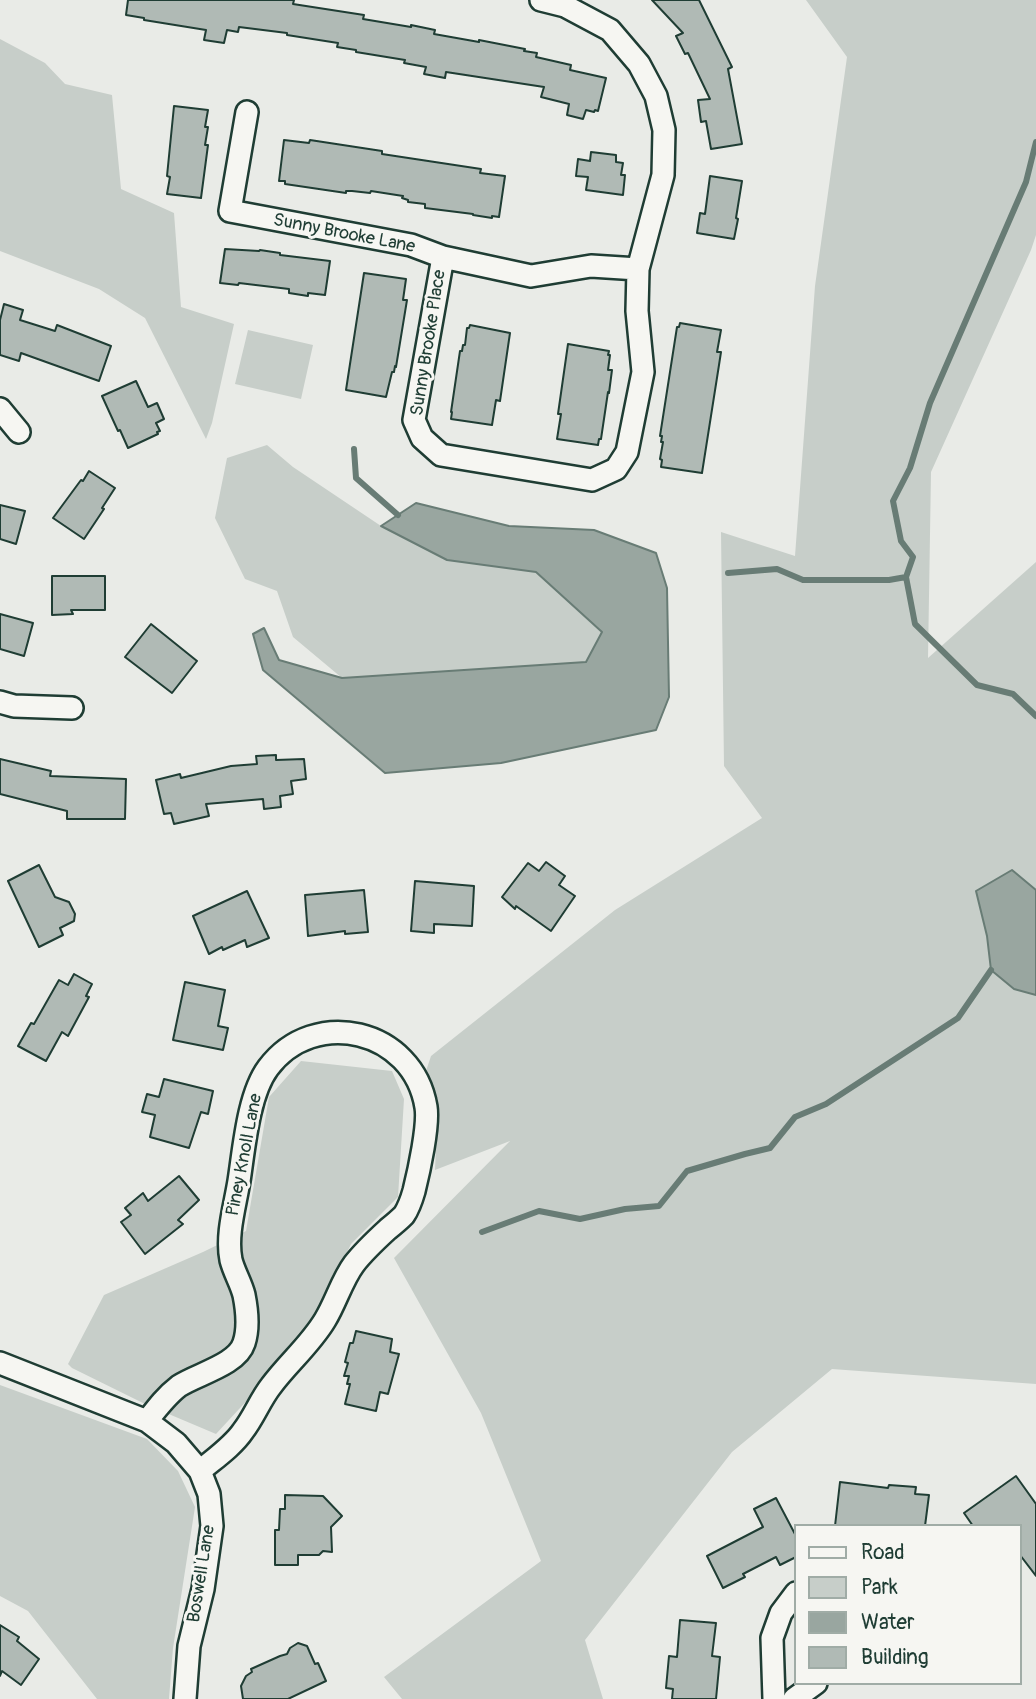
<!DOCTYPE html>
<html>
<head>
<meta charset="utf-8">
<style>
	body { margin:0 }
	#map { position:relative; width:1036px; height:1699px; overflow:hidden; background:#e9ebe7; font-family:Pangolin,sans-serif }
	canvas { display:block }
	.legend { position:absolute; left:794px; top:1524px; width:228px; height:161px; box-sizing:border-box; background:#f6f6f2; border:2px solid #a0aca6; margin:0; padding:9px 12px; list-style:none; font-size:21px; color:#1f3d34 }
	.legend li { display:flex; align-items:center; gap:14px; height:35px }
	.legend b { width:35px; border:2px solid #a0aca6 }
</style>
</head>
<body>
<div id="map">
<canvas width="1036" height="1699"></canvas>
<ul class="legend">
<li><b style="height:9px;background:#f6f6f2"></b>Road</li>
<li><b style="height:19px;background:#c7cec9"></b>Park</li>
<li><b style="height:19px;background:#99a6a0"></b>Water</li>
<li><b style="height:19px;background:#b0bab5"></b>Building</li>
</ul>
</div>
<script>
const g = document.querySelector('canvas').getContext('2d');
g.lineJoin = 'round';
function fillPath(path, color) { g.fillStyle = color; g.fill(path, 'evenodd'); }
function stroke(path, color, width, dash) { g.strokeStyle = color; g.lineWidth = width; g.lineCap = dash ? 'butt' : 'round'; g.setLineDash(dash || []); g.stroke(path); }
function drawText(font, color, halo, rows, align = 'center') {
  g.font = font + ' Pangolin,sans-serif'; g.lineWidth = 6; g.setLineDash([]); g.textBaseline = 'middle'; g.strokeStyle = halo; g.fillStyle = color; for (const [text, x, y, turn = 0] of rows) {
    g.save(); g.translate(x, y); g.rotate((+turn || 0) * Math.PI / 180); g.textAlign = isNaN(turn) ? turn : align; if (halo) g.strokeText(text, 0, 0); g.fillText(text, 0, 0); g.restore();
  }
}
fillPath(new Path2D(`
	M806,0H1036V235L1031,250L931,472L928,658L1036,562V1384L832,1369L732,1452L585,1640L603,1699H402L384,1677L541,1561L481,1413L394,1258L510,1141L435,1170L438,1100L426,1071L431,1056L615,910L762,818L724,766L721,532L795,556L815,286L847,57Z
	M0,39L45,63L65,84L112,95L121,189L174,213L181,307L234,324L212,423L206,439L145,318L99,289L0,251Z
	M248,330L313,345L301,399L235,384Z
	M267,445L293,467L381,526L447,560L536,572L602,633L586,662L342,678L293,637L277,591L245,579L215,518L227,458Z
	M301,1061L392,1071L404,1099L398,1197L351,1244L321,1307L265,1374L252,1395L216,1434L145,1404L72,1368L68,1364L104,1295L203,1252L246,1231L269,1097Z
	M0,1385L147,1439L178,1471L195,1507L173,1648L169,1699H97L28,1611L0,1596Z`), '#c7cec9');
const water = new Path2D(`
	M416,503L509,526L594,530L656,553L667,588L669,697L656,730L501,763L385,773L263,670L253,634L264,628L279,660L342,678L586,662L602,632L536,572L447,560L381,526Z
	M1012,870L1036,890V995L1014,989L991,970L987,936L976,891Z`);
fillPath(water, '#99a6a0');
stroke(water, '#687c75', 2);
stroke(new Path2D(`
	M1036,142L1026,182L930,403L910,468L893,501L901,541L913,557L906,577L915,624L977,685L1013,694L1036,716
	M354,449L356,478L398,515
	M728,573L777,569L803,580H889L906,577
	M482,1232L539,1211L580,1219L625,1209L659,1206L687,1171L745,1154L770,1148L795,1117L826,1104L958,1018L991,970`), '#687c75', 6);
const building = new Path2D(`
	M128,0H294L293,4L364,15L363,19L411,27V25L435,30L434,34L479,42V40L525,49L524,51L537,53L536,57L571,65L570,70L606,78L598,111L595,110L594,112L586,110L583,119L567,115L569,104L541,97L544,87L446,72L445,78L424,74L426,67L404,63L405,60L356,52V50L337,47L338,43L287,35V33L239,27L238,32L227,30L224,43L204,40L206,30L144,20V18L126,15Z
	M652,0H699L732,67L728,69L742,144L711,149L706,121L701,122L698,100L710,99L688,53L685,54L676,36L683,33Z
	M174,106L208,110L205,127H208L205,145H208L201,198L167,194L170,177L167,176Z
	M284,140L309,143L310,140L382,151V154L481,169L480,173L505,176L499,217L492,216V218L473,215V214L425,208V204L408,202V200L402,198L403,196L371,191L370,193L352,191H346V193L285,184V181H279Z
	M591,152L616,155V162L623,163L621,175H625L623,195L586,190L588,177L576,176L578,159L590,161Z
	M710,176L742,181L736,218L738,219L734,239L697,233L700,213L705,214Z
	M225,249L259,251L260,250L280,253V255L330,261L325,295L308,293V296L289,293V289L239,283L238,285L220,283Z
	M364,273L406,279L403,300H407L396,367L395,366L394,372H392L386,397L346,390Z
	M4,304L23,310L20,320L55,331L57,325L111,346L99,381L21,353L19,361L0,355V320Z
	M680,323L721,330L717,352H721L719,365L702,473L661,467L662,460L660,459L663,442H661L662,436H660L677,327H679Z
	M470,325L510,333L500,401L496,400L492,425L451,419L452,412H451L460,351H462L463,345H465L467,328H469Z
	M568,344L609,351L608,355H610L608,370H612L609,393L608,392L601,439H599L598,445L557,439L561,414H558Z
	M136,381L148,407L157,403L164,419L156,423L160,431L157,432L158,434L128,448L120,430L118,431L102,396Z
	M89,471L115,488L102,508L104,509L84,539L53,518L81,480L83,481Z
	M0,505L25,511L16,544L0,539Z
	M52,576H105V610H71L73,614L52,615Z
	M0,614L33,623L24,656L0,649Z
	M151,624L197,661L172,693L125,657Z
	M276,755V760L304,759L306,779L291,781L293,794L280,796L281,807L264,809L263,799L206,804L209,816L174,824L171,813L164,814L156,780L180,774L181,778L231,766L257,764L256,756Z
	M0,759L51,771L50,776L126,779L125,819H67V811L0,794Z
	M546,862L565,876L559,885L575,896L551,931L516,906L515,909L502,897L528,863L539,871Z
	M39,865L55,897L69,902L75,914L74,921L60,928L63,935L39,947L8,881Z
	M415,881L474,886L472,926L434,924V933L411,931Z
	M364,890L368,932L345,934V931L308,936L305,895Z
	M247,891L269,938L247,947L245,940L223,950L222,947L209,954L193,916Z
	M74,974L92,984L86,996L89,997L68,1036L62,1032L46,1061L18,1046L31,1023L34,1024L59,980L68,985Z
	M185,982L225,990L218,1026L228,1028L223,1050L173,1040Z
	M164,1079L213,1091L208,1114L201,1112L189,1148L150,1137L155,1115L142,1112L147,1094L159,1097Z
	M179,1176L199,1200L178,1220L183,1224L145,1254L121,1222L131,1215L125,1208L143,1193L148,1201Z
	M356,1331L392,1339L390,1352L399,1354L388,1394L380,1392L376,1411L345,1404L350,1384H347L349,1376H344L348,1363L345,1362L350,1343H353Z
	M1016,1476L1036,1504V1576L1020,1555V1526H973L964,1513Z
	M840,1482L888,1488L889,1485L916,1487L915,1494L929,1495L925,1526H835Z
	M285,1495L323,1496L342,1516L331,1527L332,1552L323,1551L319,1555H298V1565H275V1530H279L280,1509H285Z
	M776,1498L796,1536V1557L780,1565L776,1557L743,1574L745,1577L723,1588L707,1556L763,1527L754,1509Z
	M680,1620L716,1623L712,1656L720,1657L716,1699H672L673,1689L666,1688L669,1656L677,1657Z
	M0,1625L19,1637L17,1641L39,1659L21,1685L2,1671L0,1676Z
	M298,1643L307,1646L315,1664L318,1663L326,1681L288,1699H243L241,1686L246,1676L252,1672L251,1669L280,1656L287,1654L290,1648Z`);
fillPath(building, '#b0bab5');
stroke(building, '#1f3d34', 2);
const minor = new Path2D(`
	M247,112L230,211L411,245L443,257L531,276L591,266L638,269
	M443,257L414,420L422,438L441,455L592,480L616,469L627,452L643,372L637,311L638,269L663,175L664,130L656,96L639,64L610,30L565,6L541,0
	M0,409L19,432
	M0,702L14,706L72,708
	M0,1363L147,1421L176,1443L200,1471L209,1494L212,1526L203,1589L189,1646L185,1699
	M147,1421C157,1408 166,1396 179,1386C197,1374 237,1365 244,1343C249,1328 247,1310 244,1295C241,1283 234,1272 231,1260C226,1235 235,1206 239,1181C244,1149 248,1095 268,1068C314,1006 413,1029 426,1107C429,1125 419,1171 414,1191C412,1198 408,1209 404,1215C399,1220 393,1225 388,1229C376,1240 364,1251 354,1264C342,1280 336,1302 325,1320C310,1345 288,1363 271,1386C260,1400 254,1417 243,1431C233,1446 214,1459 200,1471
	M774,1699L772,1638L781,1613L796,1593
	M794,1699L816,1683`);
stroke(minor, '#1f3d34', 26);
stroke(minor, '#f6f6f2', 21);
drawText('18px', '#1f3d34', '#f6f6f2', [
	["Sunny Brooke Lane",344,234,11],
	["Sunny Brooke Place",429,343,-81],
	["Piney Knoll Lane",245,1155,-79],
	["Boswell Lane",202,1574,-81]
]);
</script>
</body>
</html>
